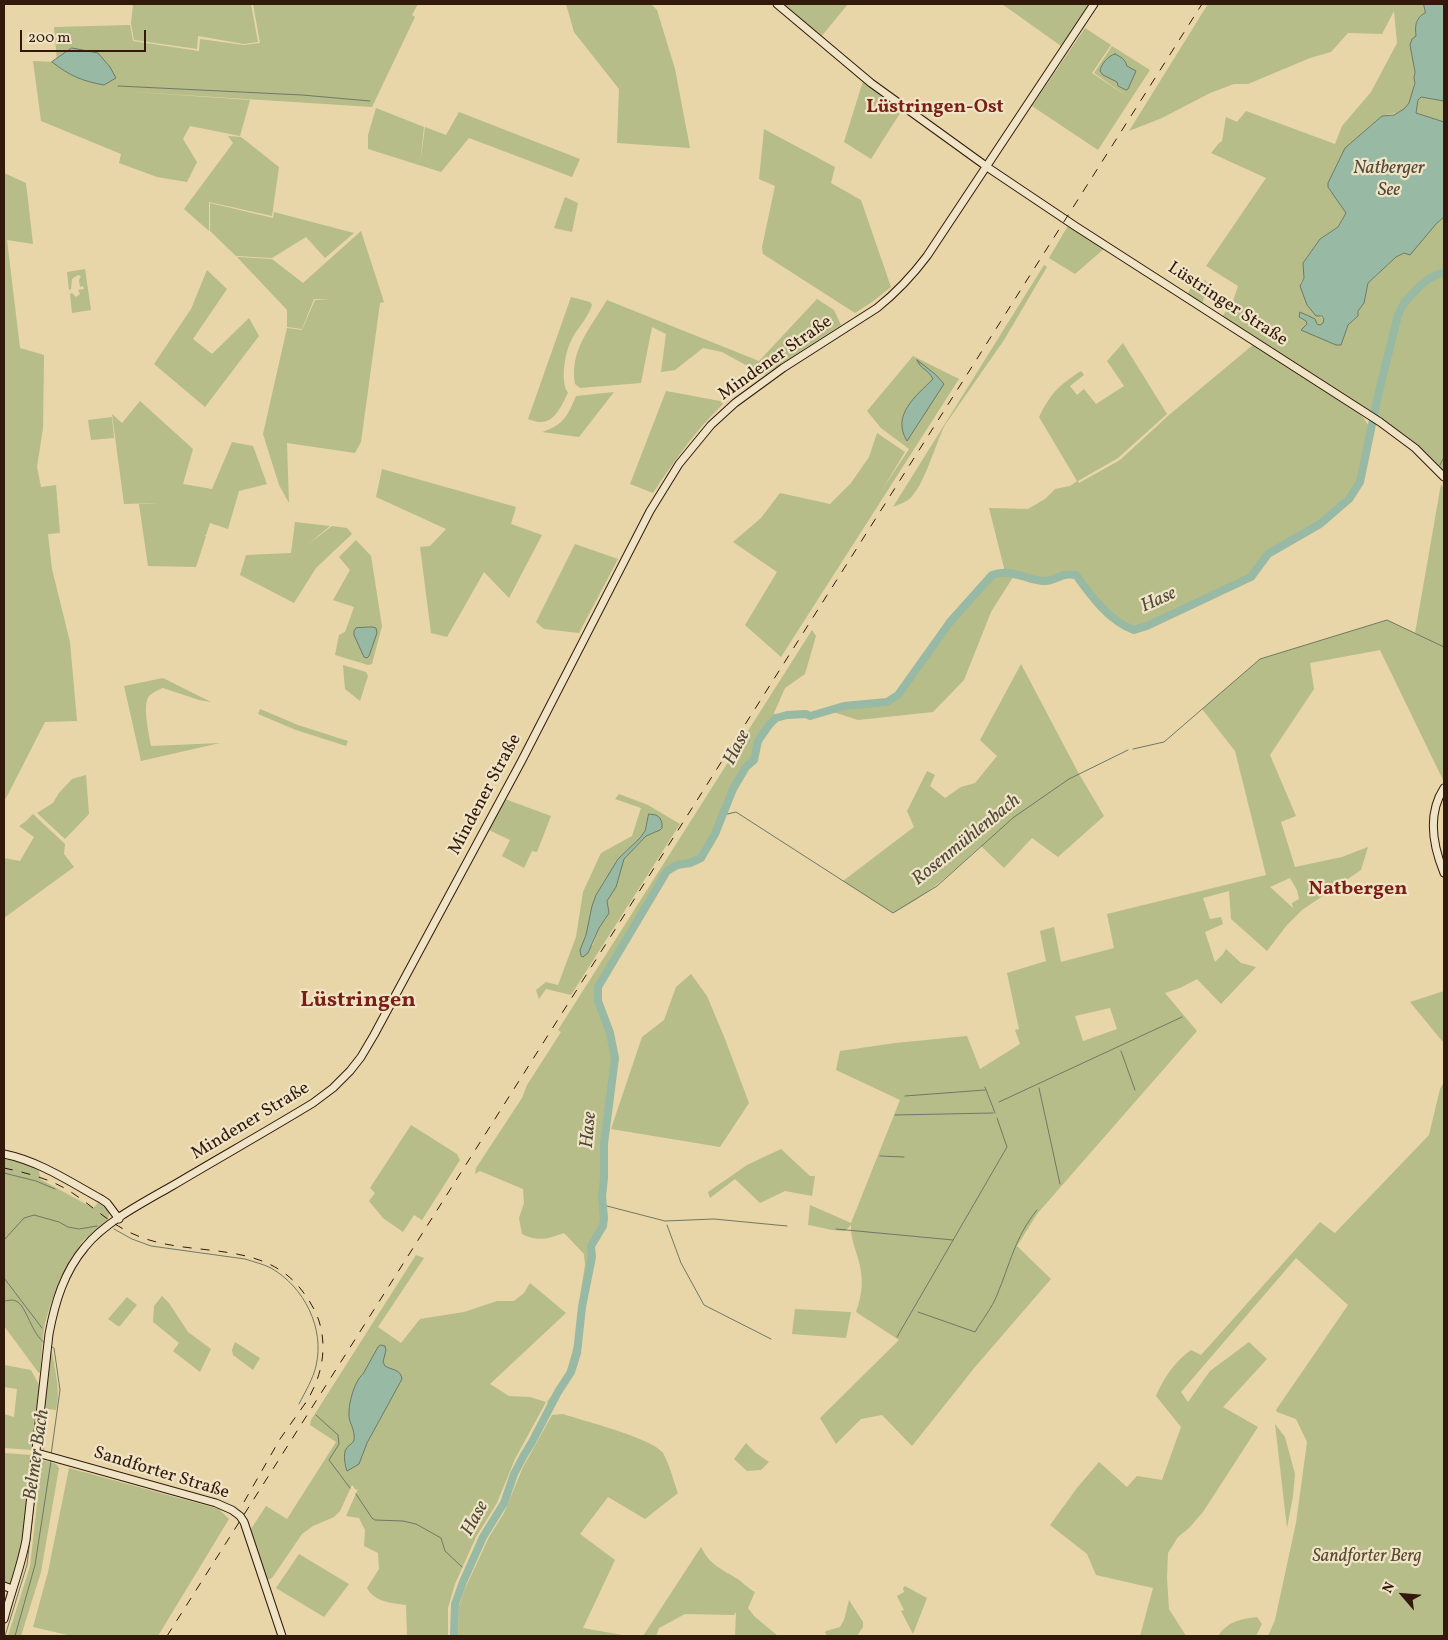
<!DOCTYPE html>
<html>
<head>
<meta charset="utf-8">
<style>
	body { margin:0 }
	#map { position:relative; width:1448px; height:1640px; overflow:hidden; background:#e8d5a8; font-family:Vollkorn,serif }
	canvas { display:block }
	.frame { position:absolute; inset:0; border:5px solid #32190c; pointer-events:none }
	.north { position:absolute; left:1378px; top:1570px; width:50px; height:50px; -webkit-text-stroke:4px #f0e4c6; paint-order:stroke; rotate:297deg; font-size:14px; font-weight:700; line-height:20px; text-align:center; color:#32190c }
	.north::after { content:''; display:block; margin:auto; width:18px; height:22px; background:#32190c; clip-path:polygon(50% 0,100% 100%,50% 72%,0 100%) }
	.scale { position:absolute; left:20px; top:30px; width:126px; height:22px; box-sizing:border-box; border:2px solid #32190c; border-top:0; padding-left:6px; font-size:15px; line-height:18px; white-space:nowrap; color:#32190c; -webkit-text-stroke:4px #f0e4c6; paint-order:stroke }
</style>
</head>
<body>
<div id="map">
<canvas width="1448" height="1640"></canvas>
<div class="frame"></div>
<div class="north">N</div>
<div class="scale">200 m</div>
</div>
<script>
const g = document.querySelector('canvas').getContext('2d');
g.lineJoin = 'round';
function fillPath(path, color) { g.fillStyle = color; g.fill(path, 'evenodd'); }
function stroke(path, color, width, dash) { g.strokeStyle = color; g.lineWidth = width; g.lineCap = dash ? 'butt' : 'round'; g.setLineDash(dash || []); g.stroke(path); }
function drawText(font, color, halo, rows, align = 'center') {
  g.font = font + ' Vollkorn,serif'; g.lineWidth = 4.5; g.setLineDash([]); g.textBaseline = 'middle'; g.strokeStyle = halo; g.fillStyle = color; for (const [text, x, y, turn = 0] of rows) {
    g.save(); g.translate(x, y); g.rotate((+turn || 0) * Math.PI / 180); g.textAlign = isNaN(turn) ? turn : align; if (halo) g.strokeText(text, 0, 0); g.fillText(text, 0, 0); g.restore();
  }
}
fillPath(new Path2D(`
	M133,4H251L258,42L244,44L198,36L197,49L134,40L131,24Z
	M253,4H418L412,15L415,17L372,107L121,91L250,100L240,136L190,126L183,139L197,162L187,182L157,177L119,163L121,154L41,121L33,61L57,62L54,27L130,25L133,41L199,51L200,39L244,45L260,43Z
	M566,4H651L657,10L675,69L690,148L617,143L619,89L574,32Z
	M784,4H848L820,38Z
	M1002,4H1089L1061,46Z
	M1208,4H1424L1425,13L1417,19C1415,25 1417,31 1416,38C1416,47 1413,57 1414,66C1415,79 1416,99 1404,109C1397,115 1390,113 1382,116L1345,148L1328,183V187L1346,213L1338,227L1320,239L1303,263L1304,278L1300,283L1319,316L1324,319L1323,323L1320,325L1315,322L1299,318L1306,321L1307,324L1301,330L1347,329L1348,325L1358,316L1359,309L1364,303L1368,283L1396,257L1404,253L1444,217V471L1406,436L1386,422L1222,317L1233,301L1238,286L1206,266L1266,178L1211,153L1219,143L1222,141L1226,117L1237,122L1246,111L1335,144L1342,126L1371,92L1397,43L1394,11L1382,34L1348,33L1331,52L1310,58L1248,84H1234L1210,93L1162,118L1129,131Z
	M1085,28L1111,45L1092,73L1131,99L1098,150L1032,106Z
	M1112,46L1150,70L1131,99L1094,73Z
	M863,81L902,110L871,159L844,142Z
	M1421,97L1444,100V122L1416,113L1418,100Z
	M376,108L424,127L420,164L425,127L446,135L459,112L580,159L572,177L469,138L441,172L368,149V135Z
	M764,129L835,167L831,183L861,200L891,287L872,302L855,313L763,254L762,247L775,186L759,179Z
	M228,136L241,137L279,167L272,216L209,202V231L184,209L233,143Z
	M4,173L26,183L33,244L7,240L20,348L44,355L43,428L37,467L41,487L56,485L60,533L48,534L52,569L70,642L77,721L45,722L4,802Z
	M565,197L578,203L572,232L554,228Z
	M210,203L273,218L274,212L354,233L325,258L306,237L272,258L236,256L210,231Z
	M1069,224L1105,248L1075,274L1049,258Z
	M361,231L384,302L380,303L361,442L355,453L287,443L289,503L279,485L263,434L287,328L302,330L315,300H331L314,299L302,329L287,327V310L237,257L272,259L303,283Z
	M1044,265L1047,267L1004,340L945,425C935,444 924,488 908,500C904,503 897,505 893,507Z
	M85,269L91,310L72,313L70,294L72,293L76,297L80,294L78,290L84,289L83,286L80,287L79,280L81,276L78,275L72,279L71,289L69,290L67,272Z
	M207,270L227,289L193,339L212,354L249,318L259,336L205,407L154,364L191,309Z
	M1196,279L1201,282L1205,280L1209,285L1202,304L1187,295Z
	M571,297L590,302L592,305C588,319 575,330 570,343C565,354 560,382 568,393C562,404 555,423 540,422C536,422 532,420 528,419Z
	M817,299L834,310L841,325L764,375L722,352L703,348L675,370L661,372L666,334L652,327L641,383L580,388L575,384C569,351 591,327 607,300L759,361Z
	M1123,343L1167,414L1118,458L1078,481L1079,483L1120,460L1169,415L1254,344L1275,356L1362,416L1371,429L1360,482L1349,499L1322,523L1268,554L1251,577L1147,626L1134,630C1109,621 1091,596 1076,575C1065,573 1058,580 1048,581C1037,582 1025,577 1015,574L991,612L964,680L933,712L858,720L830,711L844,706L887,702L898,695L950,622L992,575L1005,572L989,508L1028,509L1045,499L1055,489L1070,486L1077,481L1039,417C1051,393 1059,385 1081,371L1084,375L1070,386L1077,395L1084,389L1096,404L1124,386L1107,361Z
	M913,356L959,379L781,657L745,625L777,572L733,542L761,518L780,493L830,504L851,483L869,457L877,433L905,452L882,490L909,449L881,428L867,411Z
	M666,391L720,401L723,404C695,431 674,461 653,493L630,484Z
	M614,392L579,437L542,432C564,425 568,415 576,396Z
	M140,401L193,449L183,484L212,489L232,442L253,446L267,484L239,491L228,529L210,523L206,535H204L206,536L196,567L148,566L139,504L158,503L124,504L112,414L122,423Z
	M112,417L114,438L91,440L88,420Z
	M382,469L516,507L511,524L542,535L509,598L484,572L447,637L431,633L420,547L430,546L446,529L376,497Z
	M1441,484L1444,489V782L1380,650L1310,663L1314,689L1270,755L1296,816L1281,822L1295,867L1342,857L1368,847L1361,870L1302,910L1287,925L1267,951L1231,919L1229,891L1203,898L1210,919L1221,917L1223,924L1205,932L1215,962L1223,954L1226,949L1241,963L1256,967L1221,1004L1197,979L1180,988L1165,993L1197,1031L1037,1214L1017,1246L1051,1279L975,1367L912,1446L882,1415L861,1419L836,1444L820,1418L899,1340L856,1312C861,1298 863,1286 861,1272C859,1255 850,1241 851,1225L845,1231C832,1231 820,1227 808,1225L810,1205L851,1223L900,1100L836,1070L840,1051L895,1043L967,1036L980,1069L1020,1044L1015,1030L1019,1029L1007,973L1046,961L1040,931L1054,927L1061,962L1114,948L1107,914L1266,875L1235,751L1202,709L1260,659L1387,620L1415,633ZM1290,878L1297,890L1299,899L1292,903L1293,908L1270,887ZM1110,1008L1117,1029L1083,1041L1075,1016Z
	M295,522L330,526L306,546L332,526L347,528L352,534L316,568L294,603L240,575L246,555L291,553Z
	M356,540L371,556L382,626L372,664L368,665L335,655L339,635L345,632L354,607L333,600L350,570L339,557Z
	M575,544L618,559L579,633L544,629L536,622Z
	M812,630L816,636L805,674L785,688L774,713L776,718L769,725L758,741L754,760L746,767L733,789L715,834L701,858L690,863L677,865L667,871L598,987V1001L610,1033L615,1056L604,1144V1178L602,1196L604,1218L603,1226L591,1246L592,1257L582,1307L577,1353L571,1372L550,1406L547,1402L565,1377L576,1339L580,1296L585,1265L584,1254L564,1233C548,1239 537,1242 522,1234L519,1218L524,1203L523,1189L480,1171L475,1174L476,1168L522,1098L527,1085L561,1032L558,1030Z
	M1021,664L1079,774L1104,816L1058,857L1032,838L1004,868L981,846C953,871 927,896 893,913L843,881L914,827L907,811L927,771L935,775L930,786L945,798L961,787L975,783L997,756L980,740Z
	M343,665L366,672L368,676L360,701L345,689Z
	M163,678L211,702L199,700L163,688C158,690 153,692 149,696C142,705 149,734 151,746L220,743L141,761L124,686Z
	M260,709L298,725L348,741L346,746L296,730L258,714Z
	M86,775L89,814L65,839L37,813L53,803L59,793L72,779Z
	M619,794L648,805L680,824L571,995L546,989L539,999L536,990L546,982L558,985L576,937L583,892L601,853L632,836L641,808L615,799ZM649,814L656,815L660,818V830L646,836L624,859L616,887L607,901L609,913L599,928L593,945L580,950L586,936L592,906L596,895L618,859L640,838L645,831Z
	M505,799L551,816L537,852L532,851L524,868L502,856L510,840L489,830Z
	M33,814L65,844L64,854L74,867L4,918V858L20,861L34,837L19,826L25,822Z
	M691,974L707,996L725,1039L749,1103L720,1147L611,1129L642,1037L664,1020L676,987Z
	M1444,991V1040L1442,1041L1410,1002Z
	M1444,1082V1636H1268L1275,1620L1296,1523L1307,1442L1296,1419L1277,1412L1276,1410L1348,1305L1296,1258L1181,1392L1188,1402L1210,1371L1249,1342L1267,1359L1223,1407L1258,1427L1203,1512L1189,1528L1178,1537L1168,1553L1167,1578L1169,1609L1186,1636H1140L1153,1588L1096,1575L1087,1554L1050,1525L1077,1488L1099,1462L1127,1487L1137,1476L1162,1480L1181,1427L1156,1396C1163,1379 1175,1361 1191,1350L1201,1355L1320,1222L1335,1233L1429,1135L1440,1089Z
	M411,1125L457,1154L460,1160L422,1220L414,1215L403,1232L383,1218L369,1201L375,1193L370,1188Z
	M781,1149L810,1176H815L812,1196L785,1191L760,1203L735,1179L710,1198L708,1192L747,1165Z
	M4,1159L21,1162L39,1171L40,1179L93,1208L98,1203C128,1218 88,1231 80,1245C65,1270 52,1295 45,1323C42,1339 42,1356 40,1373L38,1372L4,1326Z
	M416,1255L424,1258L378,1327L401,1343L420,1319L464,1312L497,1301H514L524,1293L530,1283L566,1313L490,1384L509,1396L530,1397L546,1402L515,1459L497,1503L476,1537L455,1584L448,1608V1636H407L406,1605C392,1603 374,1602 367,1588L379,1569L378,1553L364,1546L365,1530L359,1518L346,1516L358,1489L356,1490L352,1485L340,1511L334,1517L313,1526L302,1534L272,1578L267,1580L251,1529L266,1506L287,1519L336,1442L310,1425L311,1420Z
	M162,1296L169,1303L188,1332L211,1349L200,1372L173,1351L179,1343L153,1322L154,1306Z
	M127,1297L137,1305L120,1326H118L108,1319Z
	M795,1309L851,1312L846,1338L792,1334Z
	M235,1342L260,1358L253,1370L233,1355L232,1350Z
	M51,1351L52,1352C55,1370 61,1392 56,1410L48,1409L44,1451C38,1439 49,1368 51,1351Z
	M4,1365L31,1370L39,1385L32,1450L4,1448V1414L14,1417L17,1389L4,1387Z
	M563,1414C584,1421 652,1438 663,1453C670,1465 673,1480 678,1493L645,1519L608,1497L580,1534L615,1560L583,1628L628,1636H458L459,1606L464,1591L489,1537L504,1513L523,1467L552,1415Z
	M1275,1424L1285,1437L1295,1474L1293,1496L1287,1528Z
	M746,1443L756,1453L769,1462L761,1470L747,1471L734,1459Z
	M4,1453L32,1455L25,1516L29,1517L12,1589L4,1586Z
	M42,1460L56,1464L59,1468L41,1572L21,1636H8L30,1566Z
	M69,1468L219,1509L229,1519L158,1636H72L33,1627L48,1572Z
	M701,1547C710,1565 720,1568 736,1578C743,1582 747,1588 755,1592L748,1608L755,1617L778,1636H735L736,1612L734,1615L685,1614L659,1628L656,1636H643Z
	M299,1554L349,1584L324,1617L276,1588Z
	M905,1586L927,1598L913,1634L901,1611L904,1610L897,1596L904,1592L903,1588Z
	M849,1600L863,1622V1627L857,1636H828L825,1633L826,1631L840,1627L844,1620Z
	M1257,1617L1262,1624L1256,1636H1218C1227,1622 1240,1619 1257,1617Z`), '#b6bd88');
const water = new Path2D(`
	M1424,4H1444V101L1421,97L1418,100L1416,113L1444,122V217L1436,224L1410,255L1404,253L1396,257L1368,283L1364,303L1358,311V316L1348,325L1341,345H1336L1301,330L1307,324L1306,321L1299,317L1300,312L1315,319L1317,324L1320,325L1323,323L1324,319L1322,316H1316L1307,305L1300,286L1304,278L1303,263L1320,239L1338,227L1346,213L1328,187V183L1345,148L1382,116L1394,115L1404,109L1409,103L1415,83L1414,78L1415,72L1410,45L1412,39L1416,36C1415,26 1415,18 1425,13Z
	M72,48L98,53L110,67L116,78L104,85C82,81 70,76 52,62Z
	M1115,54C1121,57 1125,59 1127,66L1136,71L1128,89L1126,90L1118,86L1117,82L1103,75L1100,71C1101,64 1108,56 1115,54Z
	M917,360L935,374L944,384L907,441C891,415 916,396 933,379C928,369 921,370 917,360Z
	M372,627L376,628L377,633L369,656L367,658L364,657L354,635V631L356,628Z
	M649,814L656,815L660,818L662,823V828L660,830L646,836L624,859L616,887L607,901L609,913L599,928L588,953L583,957L581,956L580,950L586,935L592,906L596,895L618,859L640,838L645,831Z
	M381,1345L385,1346L386,1350L383,1362L385,1366C391,1370 401,1369 402,1379L367,1443L359,1464L347,1471C345,1466 343,1454 346,1449C348,1445 353,1444 354,1440C355,1433 352,1427 350,1421C346,1410 354,1381 363,1374L378,1347Z`);
fillPath(water, '#98b9a4');
stroke(water, '#6f7967', 1);
stroke(new Path2D(`
	M118,86L302,95L370,101
	M1440,465L1444,457
	M1133,749L1164,742L1260,659L1387,620L1444,647
	M723,815L736,812L893,913L937,886L1014,817L1069,779L1128,750
	M1121,1051L1135,1090
	M985,1087L995,1113
	M1039,1088L1060,1184
	M905,1096L985,1090
	M999,1102L1182,1017
	M895,1115L993,1113
	M880,1156L904,1157
	M4,1173L36,1181L55,1189
	M603,1205L665,1221L714,1219L787,1226
	M667,1225L681,1263L704,1305L771,1339
	M114,1229L132,1239L151,1246L245,1259C254,1262 263,1264 271,1268C304,1287 325,1328 316,1366C313,1379 305,1392 299,1404
	M836,1229L953,1240
	M4,1240L24,1218L34,1215L59,1222L68,1227L79,1229L97,1226
	M4,1278L42,1328
	M4,1301C7,1301 12,1299 16,1301C27,1306 31,1334 45,1343
	M918,1312L975,1332C982,1320 992,1308 997,1295C1010,1264 1015,1237 1037,1210
	M897,1337L1007,1147L997,1118
	M50,1346L54,1348L60,1390L51,1455
	M316,1415L338,1435L339,1444L329,1460L350,1488
	M356,1494L372,1518L375,1520L403,1521L416,1524L441,1538L445,1551L462,1567
	M466,1570L468,1571
	M5,1636L27,1565L39,1459
	M15,1636L35,1565L51,1461`), '#6f7967', 1);
stroke(new Path2D(`
	M454,1636L455,1604L463,1582L483,1537L504,1503L514,1474L524,1455L532,1442L558,1392L571,1372L577,1353L582,1307L592,1257L591,1246L603,1226L604,1218L602,1196L604,1178V1144L615,1058L610,1033L598,1001V987L667,871L677,865L690,863L701,858L715,834L733,789L746,767L754,760L758,741L769,725L776,718L787,715L806,714L810,716L844,706L887,702L898,695L950,622L992,575C1010,568 1024,579 1042,581C1056,582 1060,572 1076,575C1091,596 1109,621 1134,630L1147,626L1251,577L1268,554L1320,524L1349,499L1360,482L1379,391L1398,315L1404,303L1420,286L1430,278L1444,272`), '#98b9a4', 8);
const secondary = new Path2D(`
	M777,4L871,83L990,169L1075,226L1380,422L1415,448L1444,477
	M1444,788C1427,814 1433,846 1444,873
	M4,1154C39,1161 70,1182 101,1199L107,1203L119,1219
	M37,1453L216,1503L232,1510L240,1516L244,1522L282,1636
	M4,1586L12,1589
	M4,1619C11,1592 21,1567 26,1540L49,1334C55,1302 64,1272 85,1247C105,1222 144,1202 172,1186C219,1158 267,1131 313,1103L333,1088L350,1071L361,1057L374,1035L521,762L650,511L679,464L711,425L735,403L783,368L877,308C897,292 912,276 927,256L1094,4`);
stroke(secondary, '#32190c', 9);
stroke(secondary, '#f0e4c6', 7);
stroke(new Path2D(`
	M4,1168C27,1173 51,1179 71,1192C94,1207 112,1226 138,1236C191,1258 260,1239 300,1288C308,1298 315,1309 319,1321C328,1350 321,1379 305,1404
	M244,1502L280,1439L309,1398
	M167,1636L1202,4`), '#32190c', 1, [9, 9]);
drawText('18px', '#32190c', '#f0e4c6', [
	["Lüstringer Straße",1227,305,33],
	["Mindener Straße",776,359,-35],
	["Mindener Straße",486,795,-62],
	["Mindener Straße",251,1122,-31],
	["Sandforter Straße",161,1474,17]
]);
drawText('italic 18px', '#5a4a31', '#f0e4c6', [
	["Sandforter Berg",1367,1558]
]);
drawText('bold 19px', '#7a1f14', '#f0e4c6', [
	["Lüstringen-Ost",935,109]
]);
drawText('italic 19px', '#51493a', '#f0e4c6', [
	["Natberger",1389,170],
	["See",1389,192],
	["Hase",1159,601,-24],
	["Hase",738,748,-63],
	["Rosenmühlenbach",967,841,-39],
	["Hase",590,1130,-85],
	["Belmer Bach",38,1455,-82],
	["Hase",476,1519,-61]
]);
drawText('bold 20px', '#7a1f14', '#f0e4c6', [
	["Natbergen",1358,890]
]);
drawText('bold 22px', '#7a1f14', '#f0e4c6', [
	["Lüstringen",358,1002]
]);
</script>
</body>
</html>
